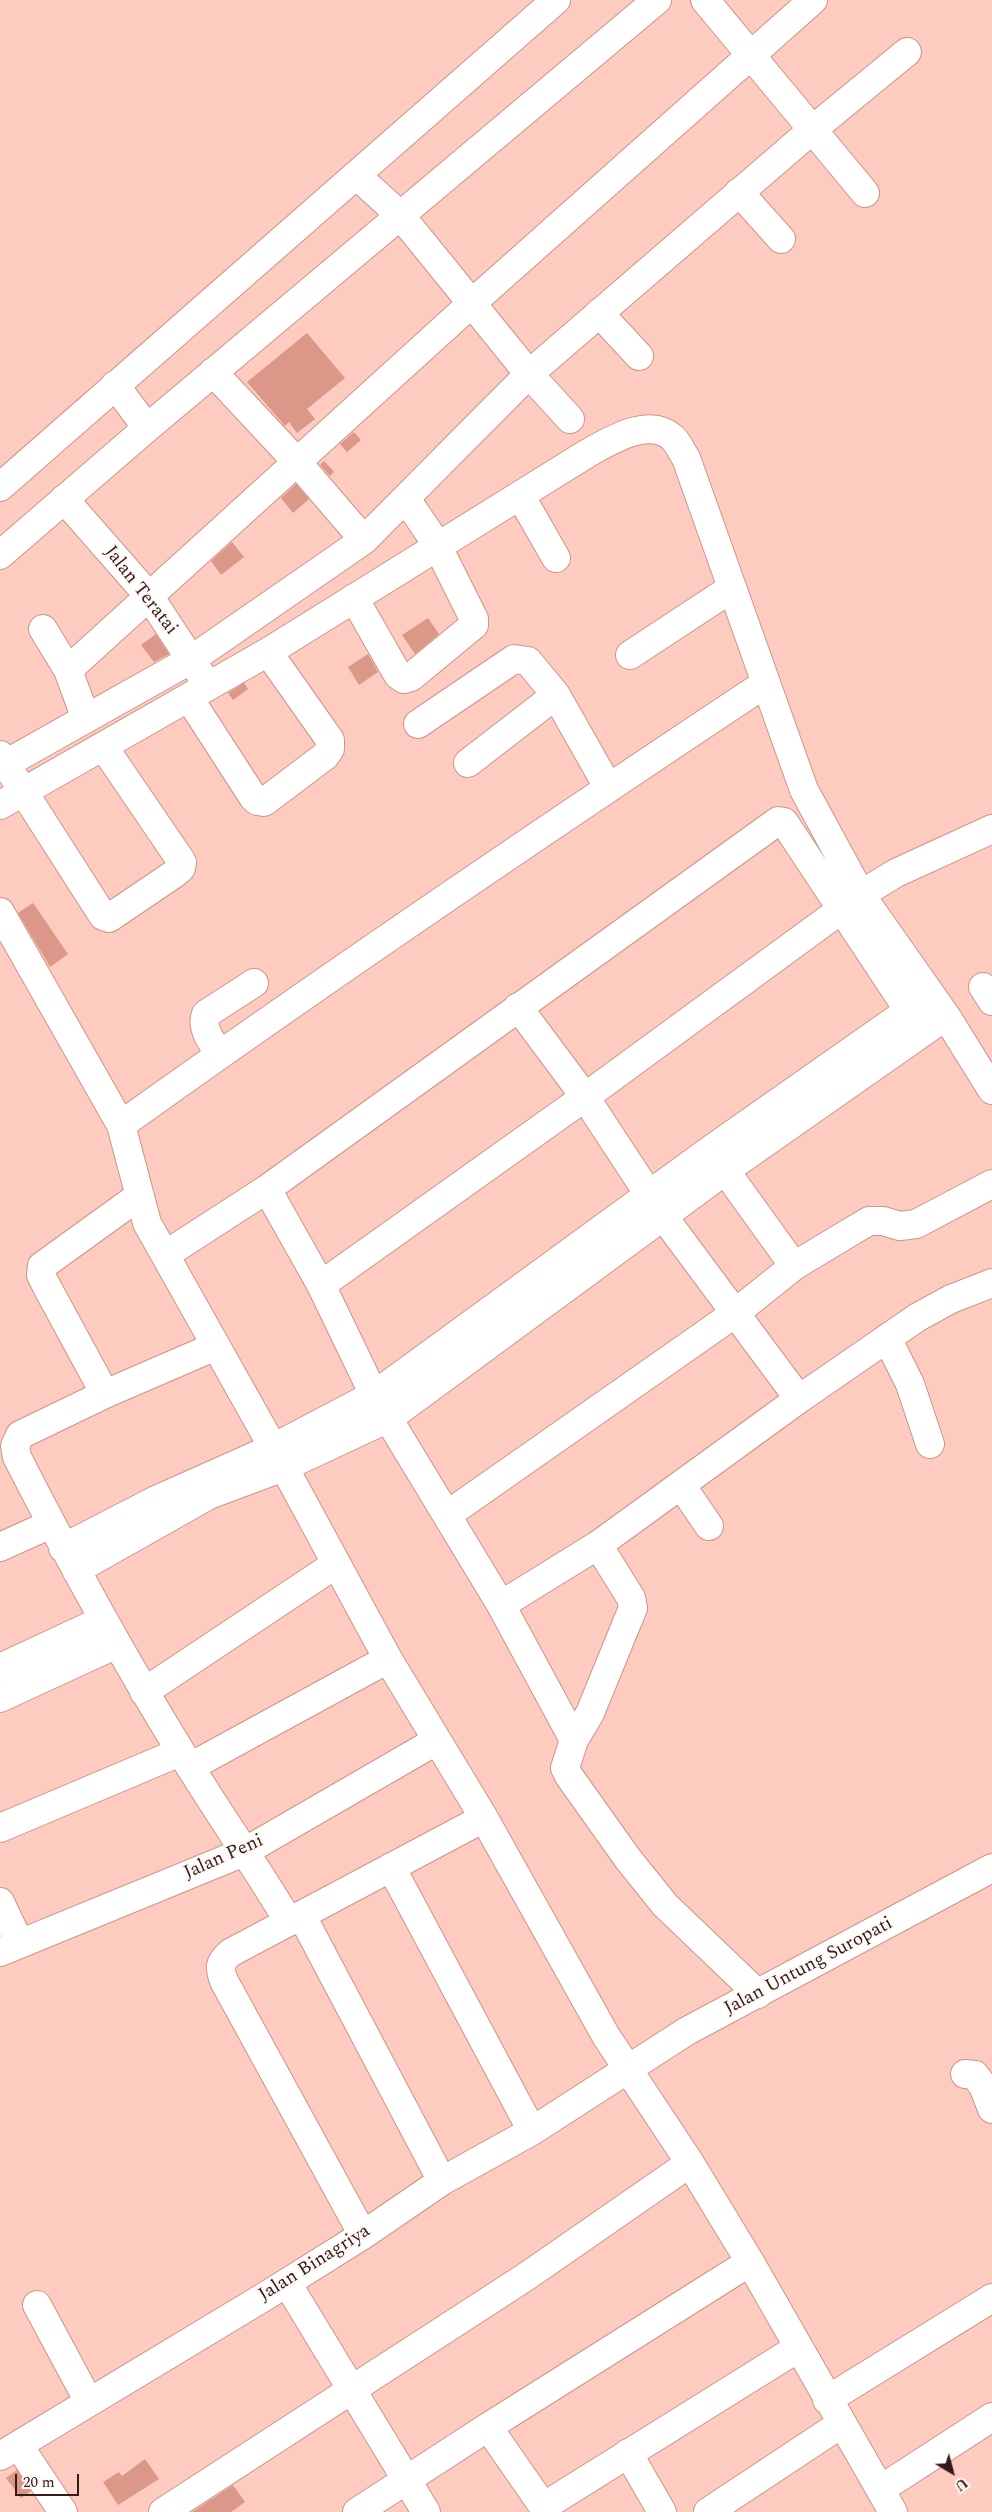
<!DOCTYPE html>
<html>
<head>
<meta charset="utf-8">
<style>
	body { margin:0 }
	#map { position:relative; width:992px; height:2512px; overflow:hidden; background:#fdcbc0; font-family:Spectral,serif }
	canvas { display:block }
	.north { position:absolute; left:927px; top:2447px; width:50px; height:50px; -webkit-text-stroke:4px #fef8f6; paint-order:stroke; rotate:143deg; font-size:14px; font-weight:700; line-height:20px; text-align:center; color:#331c17 }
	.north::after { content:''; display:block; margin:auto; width:18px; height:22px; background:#331c17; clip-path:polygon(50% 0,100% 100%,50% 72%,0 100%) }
	.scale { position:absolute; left:15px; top:2474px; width:64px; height:22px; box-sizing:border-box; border:2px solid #331c17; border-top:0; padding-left:6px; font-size:15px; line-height:18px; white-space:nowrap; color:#331c17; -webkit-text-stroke:4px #fef8f6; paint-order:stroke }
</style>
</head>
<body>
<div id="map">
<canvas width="992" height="2512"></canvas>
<div class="north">U</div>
<div class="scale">20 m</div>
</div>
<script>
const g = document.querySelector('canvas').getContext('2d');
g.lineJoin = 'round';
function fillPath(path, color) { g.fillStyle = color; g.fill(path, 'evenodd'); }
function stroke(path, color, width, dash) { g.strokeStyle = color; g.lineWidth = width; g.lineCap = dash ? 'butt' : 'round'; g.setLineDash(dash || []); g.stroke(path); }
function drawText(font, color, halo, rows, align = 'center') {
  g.font = font + ' Spectral,serif'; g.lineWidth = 4.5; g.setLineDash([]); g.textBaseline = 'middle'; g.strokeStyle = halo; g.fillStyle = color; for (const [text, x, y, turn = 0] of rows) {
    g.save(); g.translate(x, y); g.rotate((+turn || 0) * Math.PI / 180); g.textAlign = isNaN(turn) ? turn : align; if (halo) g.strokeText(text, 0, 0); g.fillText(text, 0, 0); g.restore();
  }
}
fillPath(new Path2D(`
	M307,333L345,378L307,409L315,419L297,433L289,422L285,426L247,382Z
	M354,432L361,440L347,452L340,444Z
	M324,461L334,472L330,476L320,465Z
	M296,484L309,499L293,513L281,498Z
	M232,542L244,557L221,575L211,561Z
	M428,618L439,634L415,654L402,635Z
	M156,634L169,654L154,662L141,645Z
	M368,654L378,672L359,685L348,667Z
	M244,683L248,689L233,700L228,693Z
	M33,903L68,954L50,967L18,913Z
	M145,2459L159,2479L118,2505L103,2482L119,2472L122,2476Z
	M17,2470L31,2491L21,2498L6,2478Z
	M233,2485L245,2502L231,2512H192Z`), '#db9788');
const minor = new Path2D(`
	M705,0L865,193
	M356,175L400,215L529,374L570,419
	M739,192L781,239
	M599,313L639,356
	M213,372L297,462L364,540L529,374L812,130L907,52
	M115,385L147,428
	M0,487L556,0
	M520,495L556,558
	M64,499L149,596L201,675
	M0,555L147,428L657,0
	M354,598L398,675L404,679L411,677L474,625V619L436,543L406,499
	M43,629L68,670L86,719
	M630,655L732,588
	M68,670L472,303L813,0
	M189,698L253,797L257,801L264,802L325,756L330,749V740L268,652
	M418,724L514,659L528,661L556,695L608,787
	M0,755L103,916L109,918L174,874L181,868L182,862L103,746
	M468,763L556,695
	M0,767L192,659L364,540
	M0,805L268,652L588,453C610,441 649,416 673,438C678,443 682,452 686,458L804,790L861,895L946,1016L992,1090
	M0,912L121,1125L147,1223L284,1467L388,1659L484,1818L606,2036L690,2163L750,2262L893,2512
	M983,987L992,1001
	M518,1007L585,1097L663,1216L799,1399
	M220,1054C212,1042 200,1028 206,1014L254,983
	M121,1125C333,973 549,827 766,683
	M714,1155L794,1266
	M267,1189L321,1285L374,1395L501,1605L574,1740L565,1768L569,1776L628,1859L665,1905L758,1994
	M165,1255L267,1189L778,821L784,822L919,1026
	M321,1285L585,1097L868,890L896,873L992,829
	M887,1338L910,1384L930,1444
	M216,1346L105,1394L20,1435L15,1446L17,1457C68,1557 122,1656 181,1752C216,1810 255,1865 289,1922
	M105,1394L47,1287L41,1275L42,1266L139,1196
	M681,1485L709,1526
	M447,1515L734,1314L794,1266L852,1231L869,1221H883L900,1226L916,1224L992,1184
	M0,1547L51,1524
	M63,1548L156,1500L273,1448L374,1395L710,1150L931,995
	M76,1570L209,1495L284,1467L389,1418L726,1170L946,1016
	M501,1605L598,1545L799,1399L918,1317L951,1299L992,1283
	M0,1668L103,1620
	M144,1692L336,1564
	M0,1698L117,1644
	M574,1740L590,1713L633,1608L631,1598L598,1545
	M190,1767L388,1659
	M0,1828L180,1752
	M391,1867L532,2131
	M0,1902L19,1942
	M302,1916L442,2181
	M0,1952L244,1852L436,1741
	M965,2074L975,2075L983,2086L992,2109
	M363,2235L224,1981C219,1967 219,1963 230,1953L484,1818
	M287,2283L426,2512
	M37,2305L89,2402
	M827,2400L992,2298
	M19,2446L63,2512
	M628,2453L662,2512
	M0,2456L264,2297L363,2235L442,2181L532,2131L687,2031L992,1868
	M881,2489L992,2417
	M543,2507L798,2348
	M163,2512L527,2276L690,2163
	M357,2512L488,2427
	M547,2512L488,2427L750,2262
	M708,2512L841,2424`);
stroke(minor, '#cf9487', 30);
stroke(minor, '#fff', 28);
drawText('19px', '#331c17', '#fef8f6', [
	["Jalan Teratai",140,591,52],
	["Jalan Peni",224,1858,-24],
	["Jalan Untung Suropati",809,1967,-28],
	["Jalan Binagriya",315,2264,-32]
]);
</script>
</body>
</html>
